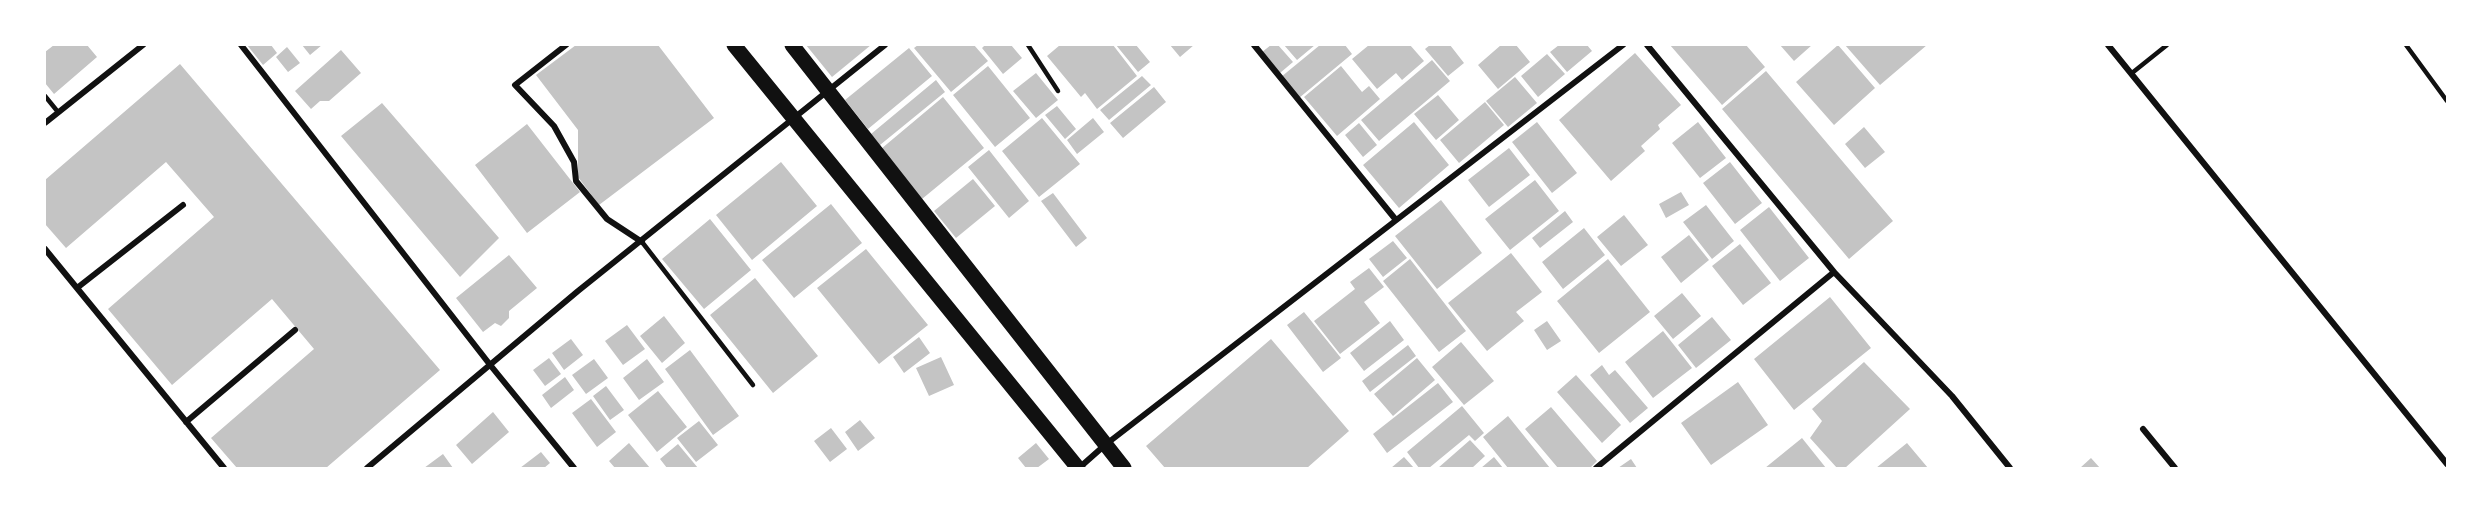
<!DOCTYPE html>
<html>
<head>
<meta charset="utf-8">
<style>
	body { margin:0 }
	#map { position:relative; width:2492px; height:513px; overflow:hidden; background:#fff; font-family:Literata,serif }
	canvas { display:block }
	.frame { position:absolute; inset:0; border:46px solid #fff; pointer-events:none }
</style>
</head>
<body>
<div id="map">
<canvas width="2492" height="513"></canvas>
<div class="frame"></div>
</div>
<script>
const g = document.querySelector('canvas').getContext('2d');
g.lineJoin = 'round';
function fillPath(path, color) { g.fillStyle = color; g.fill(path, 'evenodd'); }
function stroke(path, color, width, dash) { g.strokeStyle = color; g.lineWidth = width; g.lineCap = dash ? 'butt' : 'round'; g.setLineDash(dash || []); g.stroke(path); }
fillPath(new Path2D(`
	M54,45H87L97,57L54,94L45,83V52Z
	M247,45H271L277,53L263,65Z
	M302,45H322L310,55Z
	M576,45H658L714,118L599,205L578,177V130L536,75Z
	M806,45H871L832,77Z
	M918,45H974L988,61L951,92L914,48Z
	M985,45H1011L1022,58L1003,74L982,48Z
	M1060,45H1113L1137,76L1097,109L1085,93L1081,97L1047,56Z
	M1116,45H1136L1150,62L1138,72Z
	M1170,45H1194L1180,57Z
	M1271,45H1278L1293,62L1280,73L1262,52Z
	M1284,45H1315L1297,60Z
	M1320,45H1345L1352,54L1299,98L1281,77Z
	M1369,45H1410L1424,61L1402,80L1396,73L1377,89L1352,59Z
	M1430,45H1450L1464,63L1448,76L1425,49Z
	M1501,45H1516L1530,62L1498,89L1478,65Z
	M1559,45H1587L1592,51L1567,72L1550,52Z
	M1670,45H1746L1765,67L1722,105Z
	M1780,45H1812L1794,61Z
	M1838,45L1875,88L1834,125L1796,82Z
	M1845,45H1927L1880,85Z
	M287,47L300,63L288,72L276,57Z
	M909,48L932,76L868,129L845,100Z
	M341,50L361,73L329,101H320L311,109L295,91Z
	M1635,53L1681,105L1658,125L1660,129L1641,146L1645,151L1611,181L1559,120Z
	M1547,54L1565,74L1538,97L1521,76Z
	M1432,60L1450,81L1379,141L1361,120Z
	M180,64L440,370L326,468H237L211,438L314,349L272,299L172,385L108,309L214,217L166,162L66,248L45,224V180Z
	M988,66L1030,118L995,147L953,95Z
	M1341,66L1362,92L1369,86L1380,99L1337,136L1304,97Z
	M1766,71L1893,221L1849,259L1722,109Z
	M1036,73L1058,100L1036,118L1013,91Z
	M1142,76L1151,85L1109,120L1100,110Z
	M1515,77L1537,103L1508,127L1486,101Z
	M936,80L945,92L880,145L871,134Z
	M1154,87L1166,102L1123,138L1110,123Z
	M1438,95L1459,120L1436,140L1414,114Z
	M943,97L984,148L922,199L881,149Z
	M1485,102L1504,125L1459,163L1440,140Z
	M382,103L499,238L460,277L341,136Z
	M1057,106L1076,129L1065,139L1045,115Z
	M1042,118L1080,164L1039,197L1002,151Z
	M1093,118L1104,132L1077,154L1067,140Z
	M1414,122L1449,165L1399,208L1363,165Z
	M1537,122L1577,173L1552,193L1512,142Z
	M1698,122L1726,158L1700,178L1672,143Z
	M1359,123L1377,145L1363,157L1345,135Z
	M527,124L580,192L527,233L475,165Z
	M1864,127L1885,152L1865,168L1845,144Z
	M1509,148L1530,175L1489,207L1468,180Z
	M989,150L1029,201L1009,218L968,167Z
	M781,162L817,206L752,260L716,215Z
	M1730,162L1762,203L1735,224L1703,183Z
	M973,179L995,206L956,238L934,211Z
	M1535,180L1559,211L1510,250L1485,219Z
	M1681,192L1689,205L1666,218L1659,204Z
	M1053,193L1087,238L1076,247L1041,201Z
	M1441,200L1482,253L1437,289L1395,236Z
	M831,204L862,243L794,298L762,260Z
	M1706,205L1734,241L1712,259L1683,222Z
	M1769,207L1809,258L1780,281L1740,230Z
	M1565,211L1573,222L1540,248L1532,238Z
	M1624,215L1648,245L1621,266L1597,237Z
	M710,219L751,270L704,309L662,259Z
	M1584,228L1605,255L1563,289L1542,262Z
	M1689,235L1709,260L1681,283L1661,257Z
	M1393,241L1407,258L1383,277L1369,259Z
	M1740,244L1771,283L1743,305L1712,266Z
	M866,249L928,325L879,364L817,288Z
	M1511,253L1542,292L1516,312L1524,321L1487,351L1448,303Z
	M509,255L537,288L509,311V318L501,326L495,323L483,332L456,298Z
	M1410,259L1466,331L1439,352L1383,281Z
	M1608,259L1650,312L1599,353L1557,301Z
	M1369,268L1384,287L1364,302L1380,323L1340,354L1314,321L1355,289L1350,282Z
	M755,278L818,356L773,393L710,315Z
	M1682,293L1701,316L1673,339L1654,316Z
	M1830,297L1871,348L1794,410L1754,359Z
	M1304,312L1341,358L1323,372L1287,325Z
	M664,316L685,343L662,363L640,336Z
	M1712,317L1731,340L1696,368L1678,345Z
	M1390,321L1404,340L1364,371L1350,353Z
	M1547,321L1561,341L1547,350L1534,330Z
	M627,325L645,349L623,365L605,341Z
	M1663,331L1692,368L1653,398L1625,362Z
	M919,337L930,353L904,373L893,357Z
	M571,339L583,355L564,370L552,353Z
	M1271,339L1349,431L1307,468H1165L1146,446Z
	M1461,342L1494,381L1464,405L1432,367Z
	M1408,345L1416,356L1370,392L1362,381Z
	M690,350L739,416L713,435L665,369Z
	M941,357L954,385L929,396L916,368Z
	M549,358L561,374L545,386L533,370Z
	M1417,358L1435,380L1393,416L1374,394Z
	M594,359L608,378L586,394L572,375Z
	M647,359L664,382L639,400L623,378Z
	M1864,362L1910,409L1845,468H1837L1810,438L1822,421L1812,409Z
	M1602,365L1609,375L1615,370L1648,408L1630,423L1590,375Z
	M1576,375L1621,425L1602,443L1557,392Z
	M565,377L574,390L551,408L542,395Z
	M1738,382L1768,425L1711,465L1681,423Z
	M1438,383L1453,402L1387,453L1373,434Z
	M606,386L624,410L610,420L593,396Z
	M658,391L687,427L657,452L628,415Z
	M591,399L616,432L597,447L572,413Z
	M1462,406L1484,433L1475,441L1469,435L1429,468H1419L1407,452Z
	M1551,407L1597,461L1590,468H1558L1525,429Z
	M493,412L509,432L472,464L456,445Z
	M1508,416L1550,468H1508L1483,437Z
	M860,420L875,438L858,451L845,432Z
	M699,421L718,445L696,462L677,438Z
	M831,428L847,449L830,462L814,441Z
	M1802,438L1826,468H1765Z
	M1470,440L1485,456L1472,468H1438Z
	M629,443L650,468H615L609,461Z
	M1036,443L1049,459L1037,468H1026L1018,458Z
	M1907,443L1928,468H1876Z
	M678,444L698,468H667L660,459Z
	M541,452L550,463L544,468H520Z
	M443,454L453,468H424Z
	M1404,457L1414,468H1391Z
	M1494,457L1503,468H1481Z
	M2091,458L2100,468H2080Z
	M1631,459L1637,468H1618Z`), '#c4c4c4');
stroke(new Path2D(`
	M1028,45L1058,91
	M2406,45L2447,101
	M2132,73L2167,45
	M45,96L58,112
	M642,242L753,385`), '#111', 4.5);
stroke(new Path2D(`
	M241,45L491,366L574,468
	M566,45L515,85L554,126L574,162L576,181L607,219L642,242
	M1254,45L1396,220
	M1647,45L1834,272L1952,396L2010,468
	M2108,45L2447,464
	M45,123L143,45
	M45,249L224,468
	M77,288L183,205
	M186,422L295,330
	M2143,429L2175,468
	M367,468L578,291L885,45
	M1079,468L1105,445L1623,45
	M1596,468L1834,272`), '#111', 6);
stroke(new Path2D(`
	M734,45L1078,468
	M792,45L1124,468`), '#111', 15);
</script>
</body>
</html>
